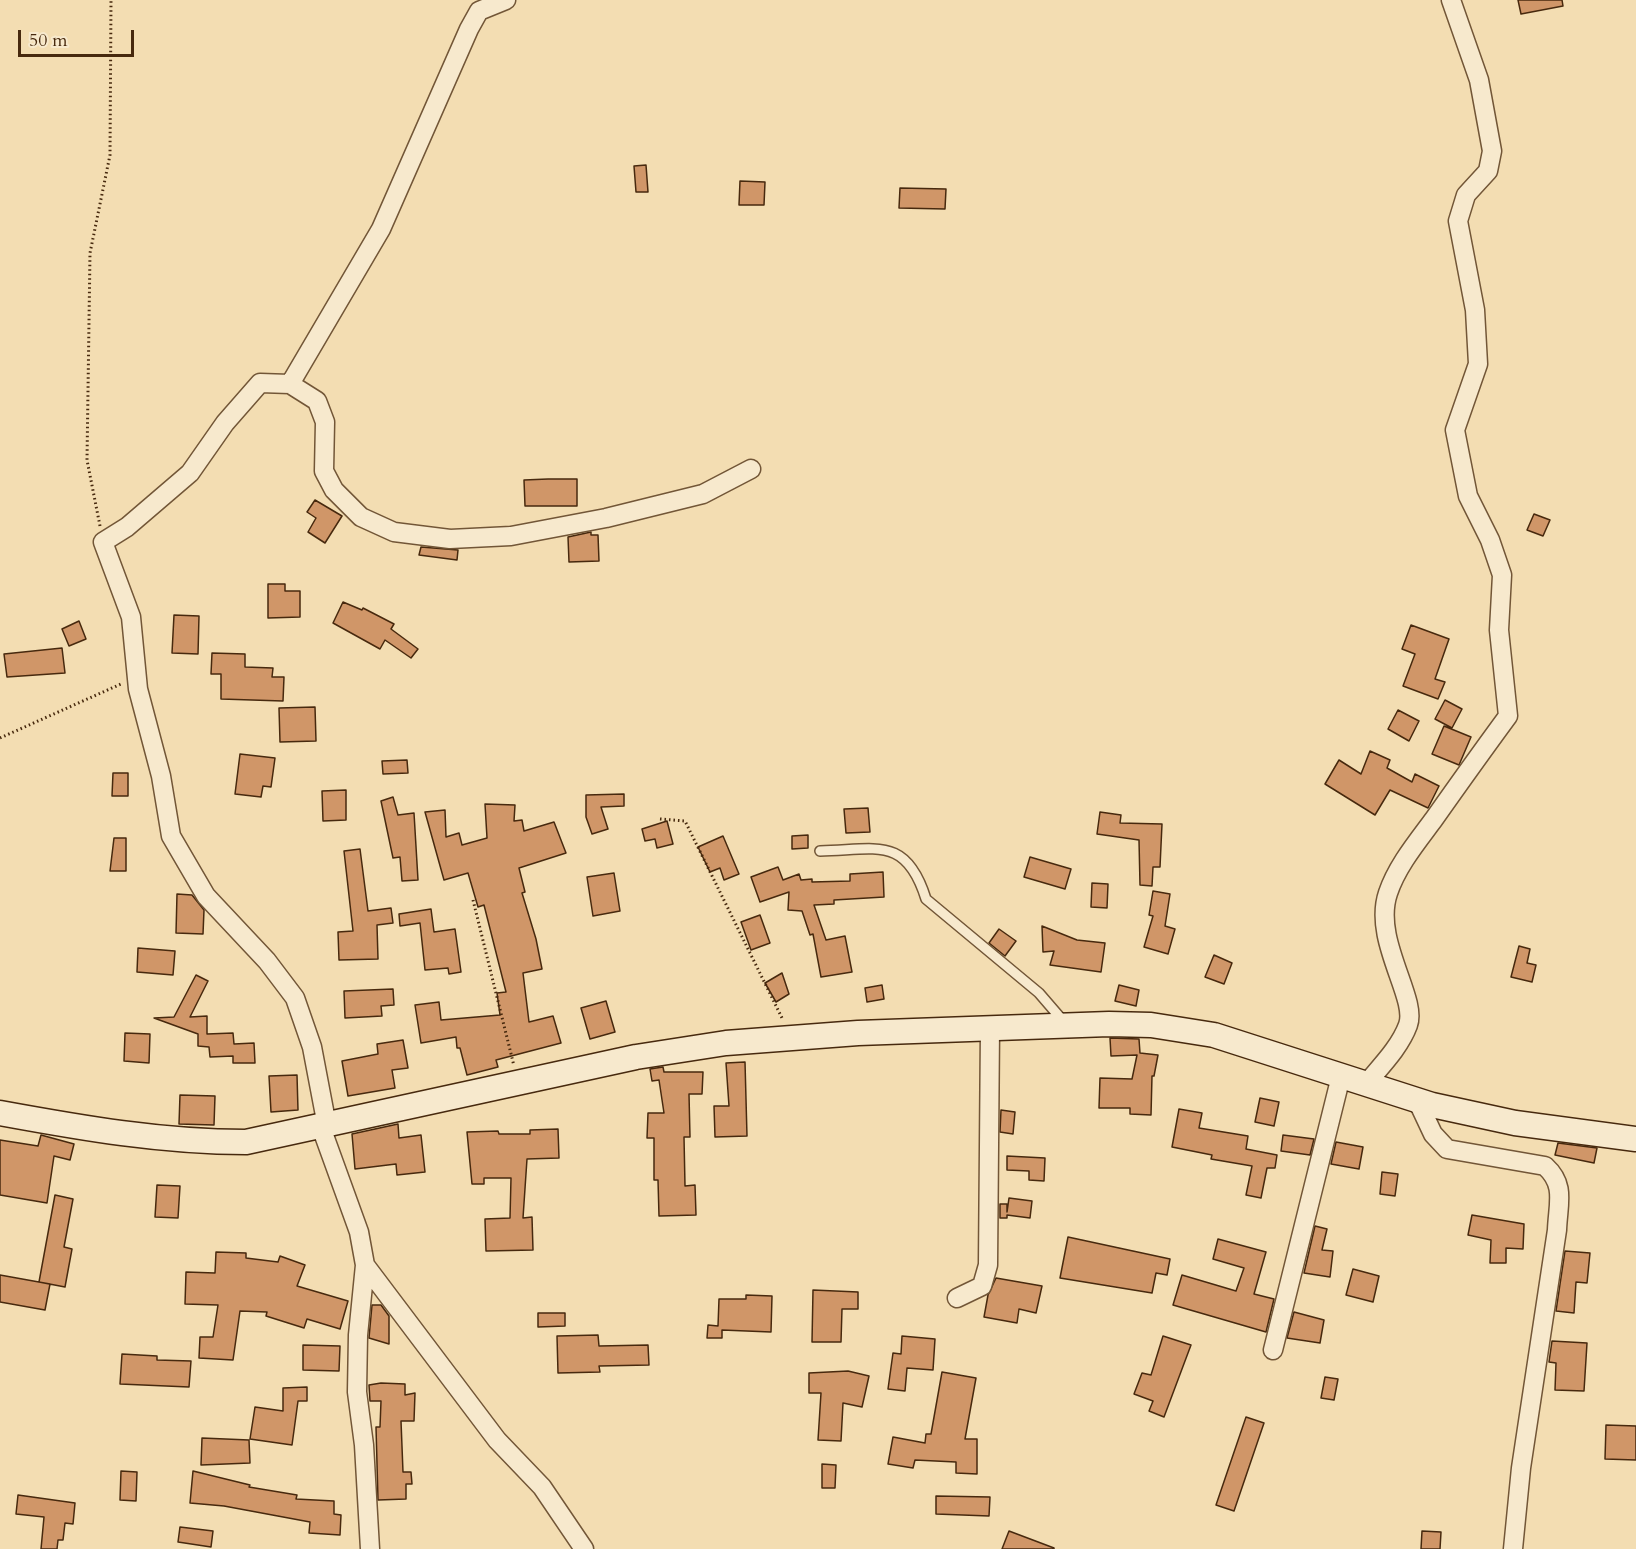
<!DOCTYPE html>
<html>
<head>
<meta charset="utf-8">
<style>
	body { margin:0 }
	#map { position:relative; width:1636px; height:1549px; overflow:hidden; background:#f3ddb2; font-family:Cardo,serif }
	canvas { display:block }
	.scale { position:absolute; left:18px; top:30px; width:116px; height:27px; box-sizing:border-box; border:3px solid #47290e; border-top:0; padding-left:8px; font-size:18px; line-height:21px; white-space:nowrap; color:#47290e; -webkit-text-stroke:4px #f7e9cd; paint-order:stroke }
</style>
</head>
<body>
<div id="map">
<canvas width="1636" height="1549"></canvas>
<div class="scale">50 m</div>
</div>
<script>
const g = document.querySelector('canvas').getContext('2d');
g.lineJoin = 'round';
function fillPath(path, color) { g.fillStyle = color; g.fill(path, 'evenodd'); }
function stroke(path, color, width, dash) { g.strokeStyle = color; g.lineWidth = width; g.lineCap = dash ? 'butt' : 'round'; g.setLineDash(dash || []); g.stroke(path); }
const building = new Path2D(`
	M1518,0H1562L1563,6L1521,14Z
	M646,165L648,192H636L634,166Z
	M740,181L765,182L764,205H739Z
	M900,188L946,189L945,209L899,208Z
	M548,479H577V506H525L524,480Z
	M315,500L342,516L325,543L308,532L316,518L307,512Z
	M1534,514L1550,520L1543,536L1527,530Z
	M591,532V535H598L599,561L569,562L568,537Z
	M421,547L458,550L457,560L419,555Z
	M268,584H285V591H300V617L268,618Z
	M343,602L362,610L363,608L394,624L391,629L418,649L411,658L385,640L380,649L333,623Z
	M174,615L199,616L198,654L172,653Z
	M79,621L86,639L69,646L62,629Z
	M1411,625L1449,639L1435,679L1445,682L1438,699L1403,686L1415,654L1402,649Z
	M62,648L65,673L7,677L4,654Z
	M212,653L245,654V667L273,668L272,677H284L283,701L221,699V674H211Z
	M1445,700L1462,709L1452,728L1435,719Z
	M315,707L316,741L280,742L279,708Z
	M1398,710L1419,721L1409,741L1388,729Z
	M1444,726L1471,737L1459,765L1432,754Z
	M1370,751L1390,760L1387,768L1412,782L1415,774L1439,786L1428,808L1390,790L1375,815L1325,784L1339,760L1361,774Z
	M240,754L275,758L271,787L263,786L261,797L235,794Z
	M407,760L408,773L383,774L382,761Z
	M113,773H128V796H112Z
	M346,790V820L323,821L322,791Z
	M624,794V806L601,807L608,829L592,834L586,817V795Z
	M393,797L398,815L414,813L418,880L402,881L400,857L393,858L381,801Z
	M485,804L515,805L514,821L522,820L524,831L554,822L566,853L519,868L525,892L522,893L536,939L542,969L523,973L529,1022L553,1016L561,1043L496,1060L498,1067L467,1075L460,1048H457L456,1037L421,1043L415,1005L439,1002L441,1020L500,1015L497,993L506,992L484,905L478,907L468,873L444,880L425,812L445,810L446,837L459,833L462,845L487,838Z
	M868,808L870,832L846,833L844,809Z
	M1100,812L1121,815L1120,823L1162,824L1160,867H1153L1152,886L1140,885L1139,840L1097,834Z
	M667,821L673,844L657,848L655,839L645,841L642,829Z
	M808,835V848L792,849V836Z
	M723,836L739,874L724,880L720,868L710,872L698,847Z
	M114,838H126V871H110Z
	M360,849L368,911L391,908L393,923L377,925L378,959L339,960L338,932L353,931L344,851Z
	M1030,857L1071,869L1065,889L1024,877Z
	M778,867L783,880L799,874L801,880L812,879V882L850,881V874L883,872L884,897L834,900V904L814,905L826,940L845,936L852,972L821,977L813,934L810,935L802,911L788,910L789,892L760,902L751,877Z
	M614,873L620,911L593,916L587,877Z
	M1092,883L1108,884L1107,908L1091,907Z
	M1153,891L1170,894L1165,926L1175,929L1168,954L1144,947L1153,916L1149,915Z
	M177,894L192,895L204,910L203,934L176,933Z
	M431,909L434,932L455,929L461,972L449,974L448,968L425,970L420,923L400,926L399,914Z
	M760,915L770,943L751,950L741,922Z
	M1042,926L1077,940L1105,943L1101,972L1050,965L1054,951L1043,952Z
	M999,929L1016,941L1005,956L989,943Z
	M1519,946L1530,949L1527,963L1536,965L1532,982L1511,977Z
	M138,948L175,951L173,975L137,972Z
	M1214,955L1232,963L1224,984L1205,977Z
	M782,973L789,994L776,1002L765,983Z
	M196,975L208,981L190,1017L207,1016V1034L233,1033L234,1044L254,1043L255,1063H233V1056L210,1057L209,1047L198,1046V1034L154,1018L174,1017Z
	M882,985L884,999L867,1002L865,988Z
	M1119,985L1139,990L1136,1006L1115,1001Z
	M393,989L394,1005L381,1006L382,1016L345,1018L344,991Z
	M606,1001L615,1032L590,1039L581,1008Z
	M125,1033L150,1034L149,1063L124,1061Z
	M1110,1038L1139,1039L1140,1053L1158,1055L1154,1076H1152L1151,1115L1130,1114V1108H1099L1100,1078L1132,1079L1137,1055L1111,1056Z
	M403,1040L408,1068L392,1070L395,1088L348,1096L342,1061L378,1054L377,1044Z
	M745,1062L747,1136L715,1137L714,1106H729L726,1063Z
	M663,1067L664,1072H703L702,1094H689L690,1137H684L685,1186L695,1185L696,1215L659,1216L658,1180H654V1138H647L648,1113H664L659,1080L652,1081L650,1069Z
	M297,1075L298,1110L271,1112L269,1076Z
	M180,1095L215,1096L214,1125L179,1124Z
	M1260,1098L1279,1102L1274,1126L1255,1122Z
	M1179,1109L1202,1113L1199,1128L1248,1136L1246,1149L1277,1155L1275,1168H1267L1261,1198L1246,1195L1252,1166L1211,1159L1212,1155L1172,1147Z
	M1001,1110L1015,1112L1013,1134L1000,1132Z
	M398,1124L399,1138L421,1135L425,1172L397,1175L396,1164L355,1169L352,1134Z
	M558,1129L559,1158L527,1159L523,1218L532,1217L533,1250L486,1251L485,1219L510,1218L511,1178H484V1184H472L467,1132L498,1131L499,1134H530V1130Z
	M41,1135L74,1144L70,1160L54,1156L47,1203L0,1195V1140L38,1146Z
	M1283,1135L1314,1139L1310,1155L1281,1151Z
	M1336,1142L1363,1147L1359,1169L1331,1164Z
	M1558,1143L1597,1148L1594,1163L1555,1155Z
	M1007,1156L1045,1158L1044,1181L1029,1180V1171L1007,1170Z
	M1382,1172L1398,1174L1395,1196L1380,1194Z
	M157,1185L180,1186L178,1218L155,1217Z
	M55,1195L73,1199L64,1247L72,1249L65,1287L39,1282Z
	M1009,1198L1032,1201L1030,1218L1007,1215V1218H1000V1204H1007V1212Z
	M1472,1215L1524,1224L1523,1249L1506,1248V1263H1490L1491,1240L1468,1235Z
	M1315,1226L1327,1229L1322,1250L1333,1251L1330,1277L1304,1273Z
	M1068,1237L1170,1259L1167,1275L1156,1273L1152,1293L1060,1278Z
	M1218,1239L1266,1252L1254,1294L1274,1299L1266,1332L1173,1305L1182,1275L1236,1291L1244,1268L1213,1259Z
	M1565,1251L1590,1253L1587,1283L1576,1282L1574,1313L1556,1311Z
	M216,1252L246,1253V1258L278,1262L280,1256L305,1265L297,1286L348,1301L340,1329L307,1319L304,1328L266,1316L267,1312L240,1311L233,1360L199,1358L200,1337H213L218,1305L185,1304L186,1272L215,1273Z
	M1353,1269L1379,1276L1373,1302L1346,1295Z
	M0,1275L50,1284L45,1310L0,1302Z
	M996,1278L1042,1286L1036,1313L1019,1309L1017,1323L984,1317L988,1295Z
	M813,1290L858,1292V1309H842L841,1342H812Z
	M746,1295L772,1296L771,1332L722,1330V1338H707L708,1325L718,1326L719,1299H746Z
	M372,1305H381L389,1316V1344L369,1338Z
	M1294,1312L1324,1320L1320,1343L1287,1338Z
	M538,1313H565V1326L538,1327Z
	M598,1335L599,1346L648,1345L649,1365L599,1366L600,1372L558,1373L557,1336Z
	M902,1336L935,1339L933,1370L907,1368L905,1391L888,1389L893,1353L901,1354Z
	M1163,1336L1191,1345L1164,1417L1149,1411L1153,1401L1134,1394L1142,1373L1151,1375Z
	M1552,1341L1587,1343L1584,1391L1555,1390L1556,1363L1549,1362Z
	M303,1345L340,1346L339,1371L303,1370Z
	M122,1354L157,1356V1360L191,1361L189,1387L120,1384Z
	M848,1371L869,1376L862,1407L843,1403L841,1441L818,1440L821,1393H809V1373Z
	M942,1372L976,1378L965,1439H977V1474L956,1473V1462L915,1460L913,1468L888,1464L893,1437L925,1443L926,1434H931Z
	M1325,1377L1338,1379L1334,1400L1321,1398Z
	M381,1383L405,1384V1395L415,1393L414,1421H401L403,1472H411L412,1484H406V1499L378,1500L376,1427H380L381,1401H370L369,1385Z
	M307,1387V1401H298L292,1445L250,1439L255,1407L283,1411V1388Z
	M1246,1417L1264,1423L1234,1511L1216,1505Z
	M1606,1425L1636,1426V1460L1605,1459Z
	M202,1438L249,1440L250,1463L201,1465Z
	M822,1464L836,1465L835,1488H822Z
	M121,1471L137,1472L136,1501L120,1500Z
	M193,1471L250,1485L249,1487L297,1495L296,1499L334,1501V1514L341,1515L340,1535L309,1533L310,1522L224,1506L190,1503Z
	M18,1495L75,1503L73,1524L65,1523L63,1540H58L57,1549H41L44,1517L16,1514Z
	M936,1496L990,1497L989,1516L936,1514Z
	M180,1527L213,1531L211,1547L178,1542Z
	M1009,1531L1054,1548V1549H1002Z
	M1422,1531L1441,1532L1440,1549H1421Z`);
fillPath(building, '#d09668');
stroke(building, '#47290e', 1.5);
const service = new Path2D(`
	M820,851C876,850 906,835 926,899L1039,993L1064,1022`);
const minor = new Path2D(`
	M290,384L317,401L325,422L324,471L334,490L361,517L394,532L450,539L511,536L606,518L703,494L751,469
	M1366,1084C1381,1066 1400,1047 1408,1025C1418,998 1372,940 1388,893C1397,866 1417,842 1434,819C1458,785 1483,750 1508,716L1499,630L1502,575L1490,540L1468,496L1455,430L1478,364L1475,310L1458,221L1466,195L1488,171L1492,151L1479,80L1451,0
	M1417,1100L1433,1134L1447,1149L1545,1166C1566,1185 1558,1203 1557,1230L1521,1468L1513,1549
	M327,1126L312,1047L295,998L267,961L206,896L171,836L161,776L138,689L131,617L103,542L127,527L190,473L225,423L260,383L290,384L381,229L469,29L479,11L506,0
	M321,1127L359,1232L365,1265L358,1335L357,1392L364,1445L370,1549
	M365,1265L497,1440L542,1487L584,1549
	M957,1298L982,1286L988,1265L990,1028
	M1273,1350L1341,1076`);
const secondary = new Path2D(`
	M0,1113C82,1128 162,1142 246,1142L636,1057L726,1043L858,1033L1109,1024L1151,1025L1214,1035L1432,1105L1515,1123L1636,1139`);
stroke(service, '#725637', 12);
stroke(minor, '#725637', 21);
stroke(secondary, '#47290e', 27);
stroke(new Path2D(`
	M100,526L87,460L90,253L110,155L111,0
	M0,738L121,684
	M660,819L685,821L783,1020
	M473,900L514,1066`), '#47290e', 3, [1.5, 3]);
stroke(service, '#f7e9cd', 9);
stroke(minor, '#f7e9cd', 18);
stroke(secondary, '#f7e9cd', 24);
</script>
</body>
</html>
